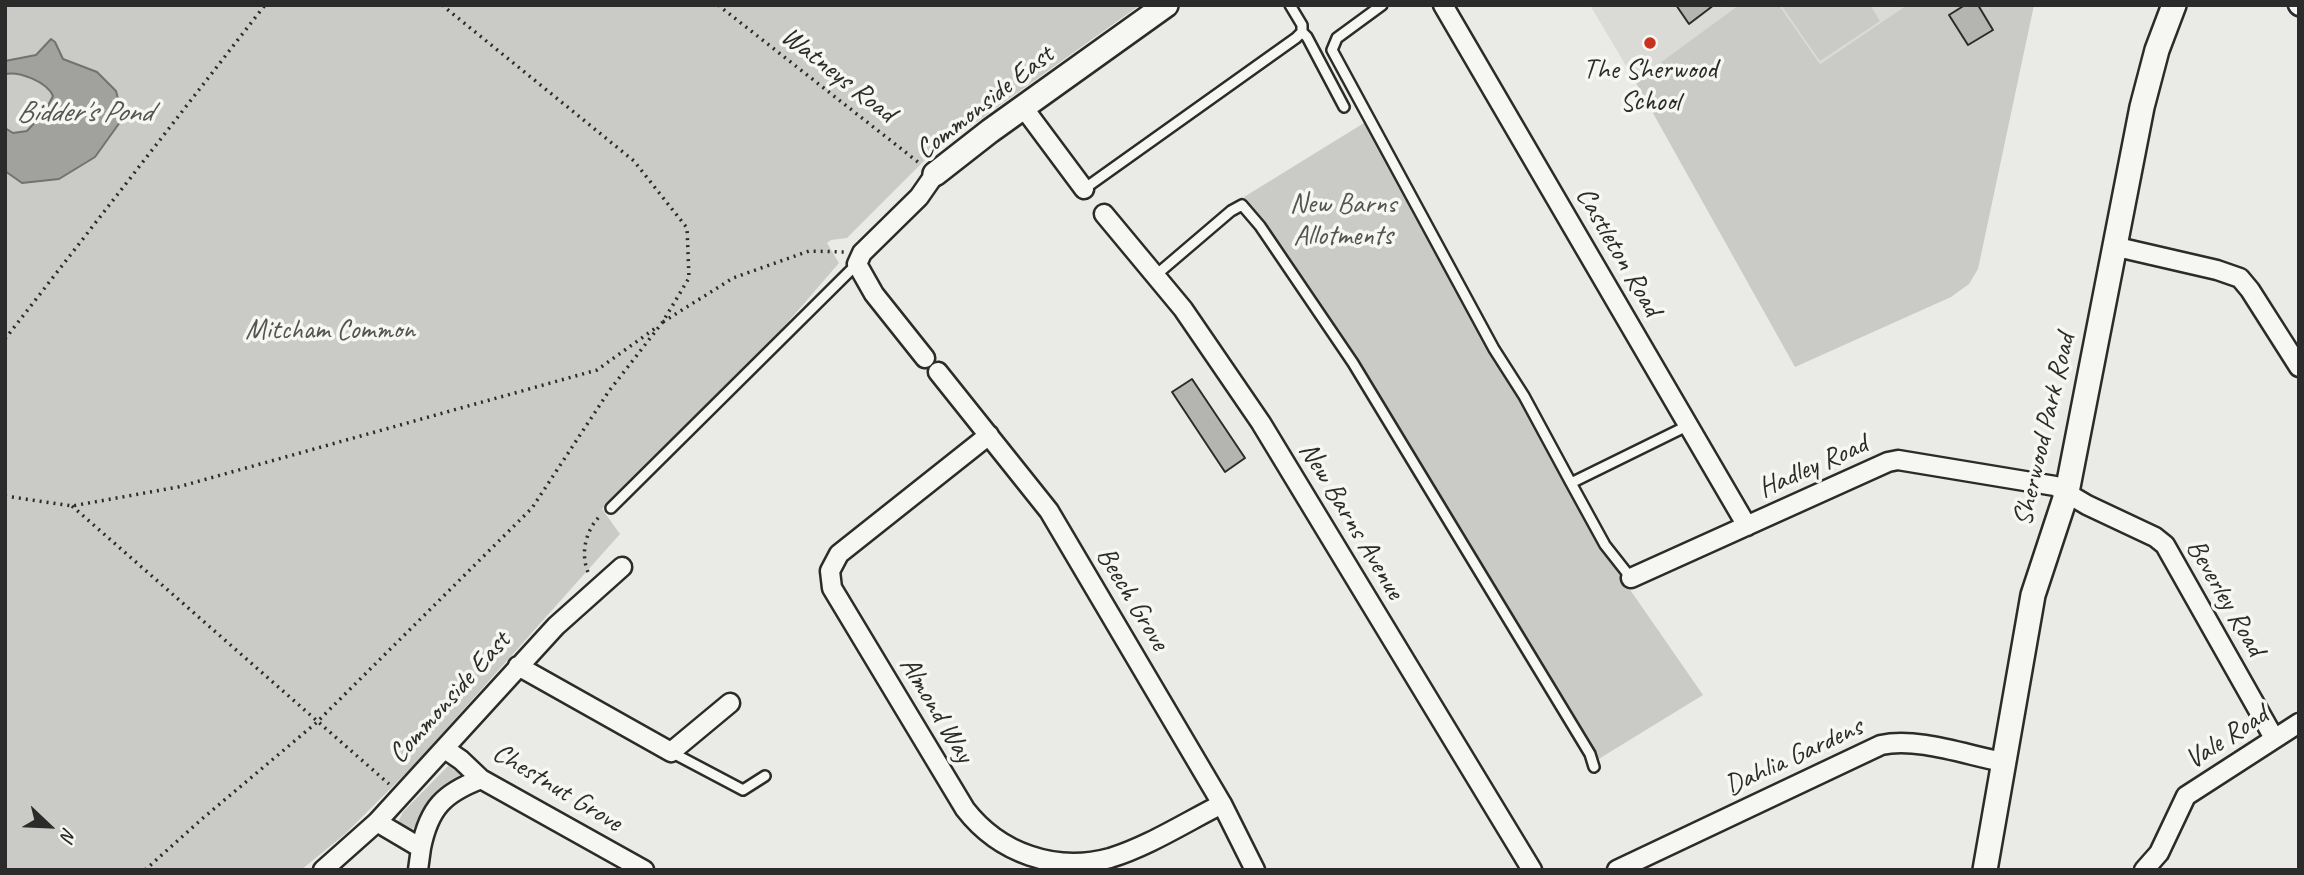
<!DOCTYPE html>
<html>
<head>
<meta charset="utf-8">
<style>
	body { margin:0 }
	#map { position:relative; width:2304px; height:875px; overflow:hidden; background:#eaeae6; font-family:Caveat,sans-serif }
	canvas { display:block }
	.frame { position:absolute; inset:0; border:7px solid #2b2b2b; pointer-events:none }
	.north { position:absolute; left:14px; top:791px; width:70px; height:70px; -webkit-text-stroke:5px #f6f6f2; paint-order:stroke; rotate:113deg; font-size:19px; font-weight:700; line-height:28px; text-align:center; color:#2b2b2b }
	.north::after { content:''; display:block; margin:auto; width:24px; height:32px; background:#2b2b2b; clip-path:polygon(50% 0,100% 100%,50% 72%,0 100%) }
</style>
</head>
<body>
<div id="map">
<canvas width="2304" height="875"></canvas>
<div class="frame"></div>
<div class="north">N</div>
</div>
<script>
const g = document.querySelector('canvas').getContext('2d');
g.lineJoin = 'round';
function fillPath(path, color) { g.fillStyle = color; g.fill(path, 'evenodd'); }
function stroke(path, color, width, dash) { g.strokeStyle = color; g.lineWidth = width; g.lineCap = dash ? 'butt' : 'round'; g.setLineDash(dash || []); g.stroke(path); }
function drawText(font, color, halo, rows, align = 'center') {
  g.font = font + ' Caveat,sans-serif'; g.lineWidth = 7; g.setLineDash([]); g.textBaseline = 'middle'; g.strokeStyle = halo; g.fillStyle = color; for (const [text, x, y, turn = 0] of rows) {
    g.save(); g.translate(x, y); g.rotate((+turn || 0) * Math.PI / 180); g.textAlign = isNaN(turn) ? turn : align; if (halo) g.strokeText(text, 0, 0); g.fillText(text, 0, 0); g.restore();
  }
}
fillPath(new Path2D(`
	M1590,5H1739L1635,81Z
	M1779,5H1907L1820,64Z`), '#dadad6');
fillPath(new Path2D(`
	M5,5H1140L929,156L847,238L831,240L827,243L839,263L749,367L602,509L620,534L413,766L345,834L301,870H5Z
	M1739,5H1779L1820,64L1907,5H2034L1978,269L1969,284L1951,297L1795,367L1635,81Z
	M1781,5H1870L1880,21L1820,61Z
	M1364,123L1606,555L1703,695L1597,760L1382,401L1311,290L1244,197Z
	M449,765C457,765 459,768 462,774L460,780C448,788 432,795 425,808C419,817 419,826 409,831L399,826V820L403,812Z`), '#cacac7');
const water = new Path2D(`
	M51,39L55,42L63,59L97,72L116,91L123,118L95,157L59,179L22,183L5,171V128L13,133L27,131L45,111L53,96C47,82 20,71 5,74V61L36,55Z`);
fillPath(water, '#a1a19e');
stroke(water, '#727270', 2);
const building = new Path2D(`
	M1676,5H1714L1689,24Z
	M1965,5H1978L1993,30L1968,45L1949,15Z
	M1192,379L1245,458L1225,472L1172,392Z`);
fillPath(building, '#b4b4b1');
stroke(building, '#2b2b2b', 2);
const service = new Path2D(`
	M1382,5L1337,38L1332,50L1494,349L1524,396L1571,483L1689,425
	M1302,32L1307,37L1344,107
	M1084,189L1296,38L1302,32V25L1290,5
	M1156,275L1231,211L1242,205L1260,226L1353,363L1590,754L1594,767
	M1571,483L1605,545L1631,578
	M611,508L857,264
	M671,752L743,790L765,776`);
const minor = new Path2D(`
	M1443,5L1747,526
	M2298,5L2299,6
	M1023,107L1084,189
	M1104,214L1183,309L1261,423L1532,870
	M2113,246L2217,270L2240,278L2250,290L2299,367
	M925,358L874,294L857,264L862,253L919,197L935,174
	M938,372L1049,511L1222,804L1255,870
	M989,435L839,554L830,571L832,588L965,809C999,853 1055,873 1110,858C1149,846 1186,822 1222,804
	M1631,578L1888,462L1898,460L2055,486L2087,505L2155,537L2165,545L2274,738
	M518,666L671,752L730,703
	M445,749L461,760L481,779L644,870
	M377,822L421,848L418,870
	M421,848C429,808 444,793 481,779
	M323,870L377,822L556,626L622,567
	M1617,870L1881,745C1917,737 1966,755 2003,762
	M2144,870L2159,853L2186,796L2299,723`);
const tertiary = new Path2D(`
	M935,174L990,131L1166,5
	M1985,870L2033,595L2067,492L2142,107L2157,50L2174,5`);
stroke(service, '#2b2b2b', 14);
stroke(minor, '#2b2b2b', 23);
stroke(tertiary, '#2b2b2b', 28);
stroke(new Path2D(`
	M718,5L918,162
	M663,322L733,278L809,251L844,252
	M5,339L265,5
	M5,496L72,506L178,487L597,370L657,327
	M72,506L389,784
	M588,572C580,553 586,529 601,515
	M145,870L203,818L316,723L532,508L609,391L662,323L689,278L687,228L634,161L442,5`), '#2b2b2b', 3.5, [2, 5]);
stroke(service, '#f6f6f2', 9);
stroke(minor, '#f6f6f2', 18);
stroke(tertiary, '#f6f6f2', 23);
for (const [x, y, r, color] of [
	[1650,43,7,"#c8321e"]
]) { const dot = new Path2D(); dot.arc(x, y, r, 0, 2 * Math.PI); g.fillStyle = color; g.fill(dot); stroke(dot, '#f6f6f2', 2.5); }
drawText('28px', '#2b2b2b', '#f6f6f2', [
	["The Sherwood",1650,71],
	["School",1650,103]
]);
drawText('28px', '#2b2b2b', '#f6f6f2', [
	["Watneys Road",838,75,38],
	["Commonside East",985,103,-38],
	["Castleton Road",1618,252,60],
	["Sherwood Park Road",2045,430,-77],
	["Hadley Road",1813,467,-24],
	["New Barns Avenue",1351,521,59],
	["Beverley Road",2225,598,60],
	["Beech Grove",1132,599,59],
	["Commonside East",450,698,-48],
	["Almond Way",936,710,59],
	["Vale Road",2227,738,-33],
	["Dahlia Gardens",1794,757,-25],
	["Chestnut Grove",557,788,31]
]);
drawText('28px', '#535352', '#f6f6f2', [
	["New Barns",1343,205],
	["Allotments",1343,237],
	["Mitcham Common",330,331]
]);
drawText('italic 30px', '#545453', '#f6f6f2', [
	["Bidder's Pond",84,113]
]);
</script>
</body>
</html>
